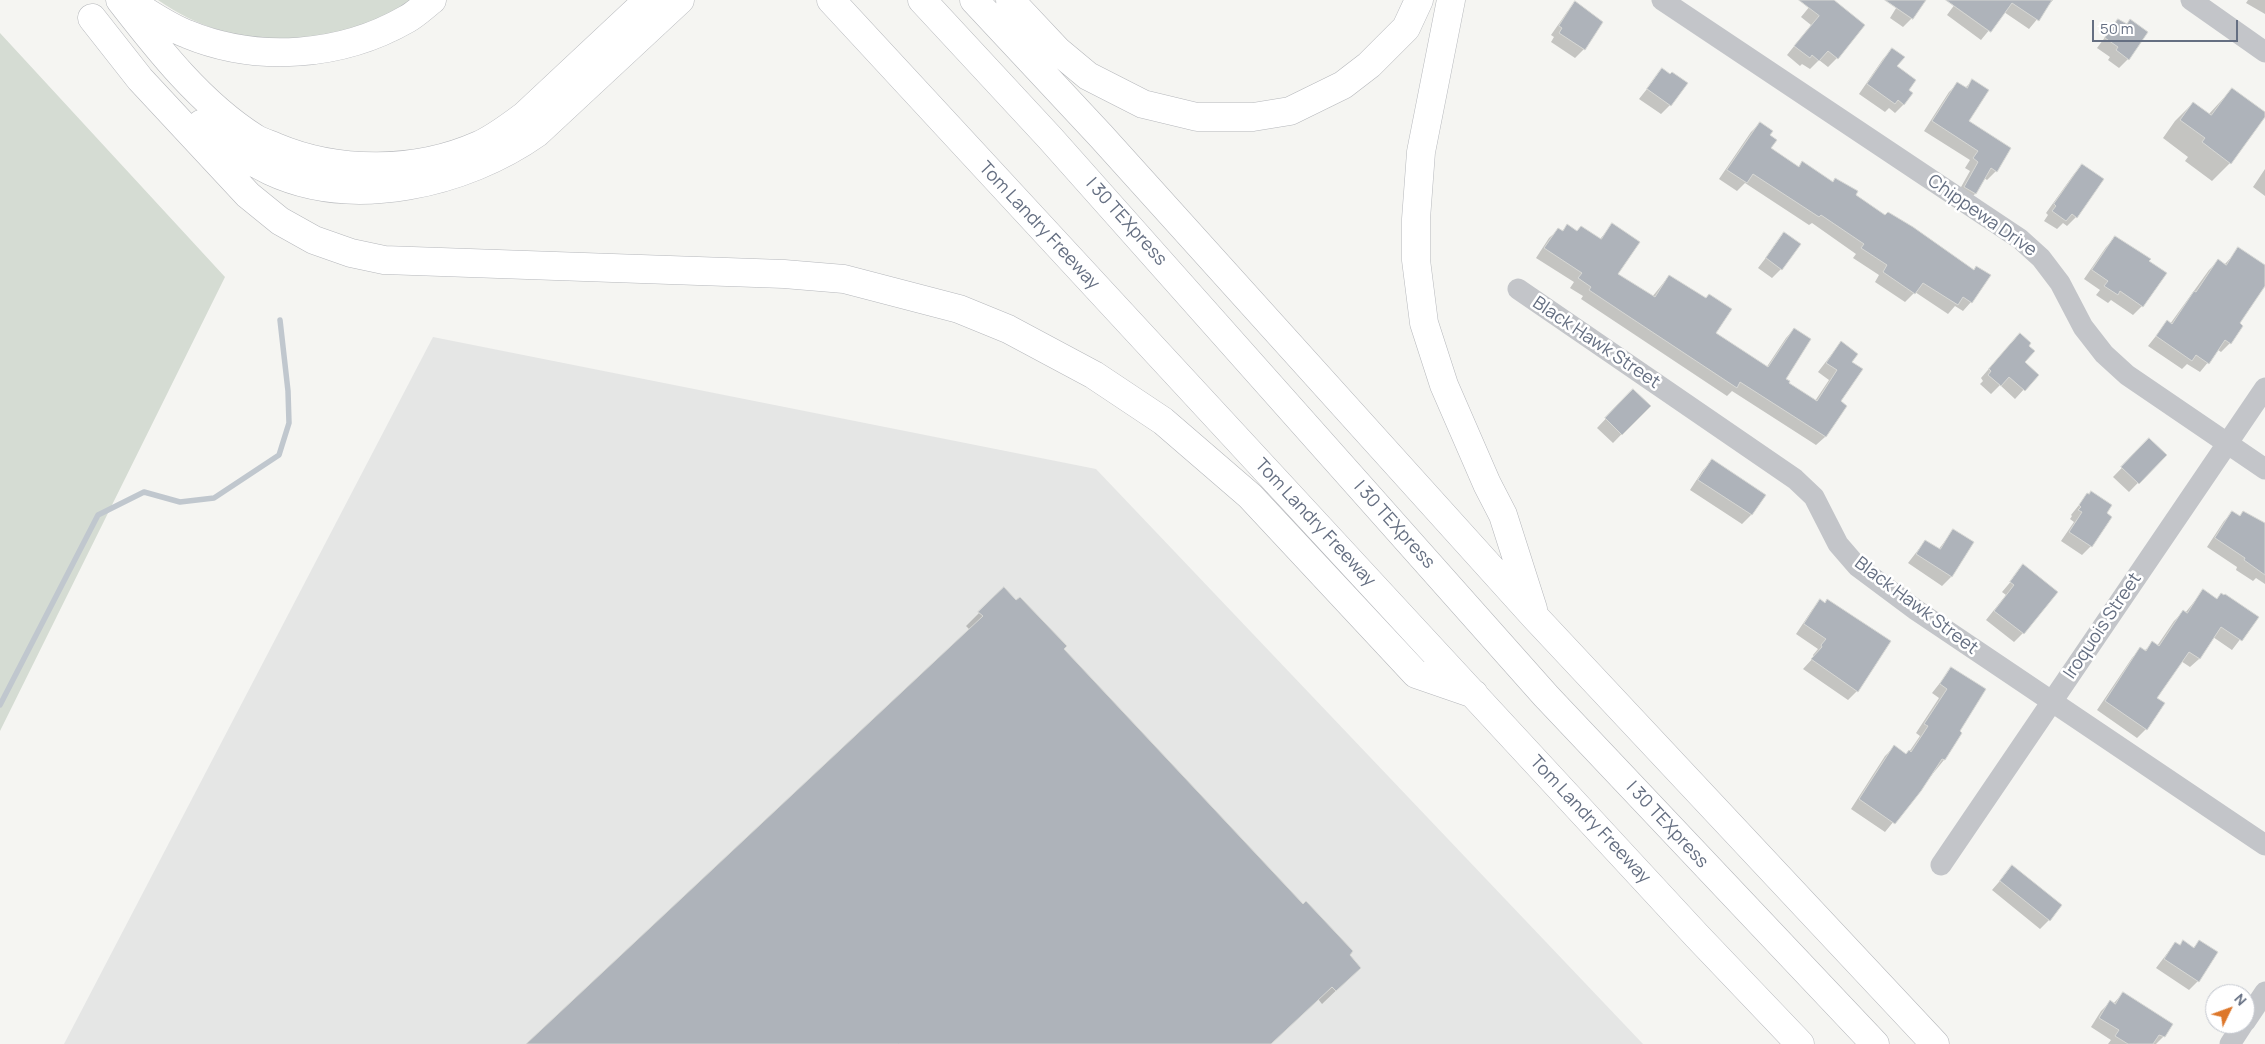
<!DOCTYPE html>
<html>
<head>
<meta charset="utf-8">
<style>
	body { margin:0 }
	#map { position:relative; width:2265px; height:1044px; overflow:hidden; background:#f5f5f2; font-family:Manrope,sans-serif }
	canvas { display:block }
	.north { position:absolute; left:2205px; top:984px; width:50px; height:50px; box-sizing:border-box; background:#fff; border:1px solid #c1c5cd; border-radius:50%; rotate:48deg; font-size:14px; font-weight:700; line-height:20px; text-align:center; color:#656f82 }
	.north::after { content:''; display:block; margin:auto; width:18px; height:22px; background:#dd772a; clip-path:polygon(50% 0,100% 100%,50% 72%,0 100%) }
	.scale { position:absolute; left:2092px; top:20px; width:146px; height:22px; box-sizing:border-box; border:2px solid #656f82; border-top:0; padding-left:6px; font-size:15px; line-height:18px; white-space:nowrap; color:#656f82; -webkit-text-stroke:4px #fff; paint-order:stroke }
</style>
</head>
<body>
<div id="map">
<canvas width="2265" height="1044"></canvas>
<div class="north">N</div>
<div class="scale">50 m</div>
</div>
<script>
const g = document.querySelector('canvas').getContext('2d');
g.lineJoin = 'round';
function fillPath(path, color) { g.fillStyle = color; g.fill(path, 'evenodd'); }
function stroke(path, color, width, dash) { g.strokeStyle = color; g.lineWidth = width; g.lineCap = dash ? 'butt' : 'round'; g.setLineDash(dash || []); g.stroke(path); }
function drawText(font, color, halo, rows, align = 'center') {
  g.font = font + ' Manrope,sans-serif'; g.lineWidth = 5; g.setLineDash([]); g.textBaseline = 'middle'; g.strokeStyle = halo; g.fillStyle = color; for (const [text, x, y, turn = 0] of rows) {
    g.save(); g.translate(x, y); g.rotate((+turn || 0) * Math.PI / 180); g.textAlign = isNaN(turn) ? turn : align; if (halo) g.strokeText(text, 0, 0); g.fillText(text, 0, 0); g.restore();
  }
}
fillPath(new Path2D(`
	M433,337L1096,469L1643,1044H64Z`), '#e5e6e5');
fillPath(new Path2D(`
	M158,0H411C396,10 380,20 363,26C295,51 217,42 158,0Z
	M0,33L225,277L0,731Z`), '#d5dcd3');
fillPath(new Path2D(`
	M1815,0H1832L1837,58L1828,67L1819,60L1810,69L1802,64L1800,66L1787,55L1811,25L1801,17Z
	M1901,0H1924L1912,18L1903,27L1890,18Z
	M1958,0H2053L2029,29L2004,12L1981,40L1947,15Z
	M2248,0H2265V14L2246,3Z
	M1575,3L1584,49L1575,58L1551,42L1554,37L1551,35L1567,12Z
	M2118,20L2126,25L2130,21L2128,59L2119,68L2108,60L2110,57L2097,48Z
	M1892,50L1896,66L1908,90L1904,104L1895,113L1889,108L1885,112L1859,94L1883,59Z
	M1662,70L1670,75V105L1661,114L1639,99Z
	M1972,81L1967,121L1996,171L1987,180L1984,178L1975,194L1966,202L1956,196L1970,171L1965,168L1970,160L1924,131L1949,92L1958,83L1965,88Z
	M2232,89L2265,115L2230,163L2212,181L2185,161L2188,157L2163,138L2175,121L2193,103L2208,115Z
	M1760,123L1768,135L1770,148L1798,167L1802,163L1832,183L1835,179L1971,302L1963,311L1955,306L1948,314L1915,292L1905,302L1875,282L1879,275L1853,258L1856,254L1812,223L1809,225L1745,183L1737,191L1719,179L1751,132Z
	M2083,165L2076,217L2067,226L2063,223L2057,229L2044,221L2048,215L2046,213L2074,174Z
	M2265,169V196L2253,187Z
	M1613,225L1616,275L1652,297L1669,276L1714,334L1766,368L1786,338L1794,329L1784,380L1815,401L1829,380L1818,372L1841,342L1850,362L1839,402L1846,406L1825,437L1816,445L1732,391L1727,396L1581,299L1583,296L1570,288L1574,282L1536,258L1549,238L1558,230L1561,232L1567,226L1576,232L1600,239Z
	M1784,234L1781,269L1772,278L1758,268Z
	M2115,238L2142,306L2133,315L2111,300L2108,303L2096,295L2100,290L2084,279L2106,247Z
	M2239,249L2265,267V284L2238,323L2230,343L2221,352L2218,350L2200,372L2187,364L2182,369L2148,346L2167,322L2170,324L2209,270L2218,261L2224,265Z
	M2011,343L2023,362L2037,375L2015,399L2000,385L1991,394L1980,384L1983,381L1981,378Z
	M1633,390L1649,406L1613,443L1597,428Z
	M2149,440L2165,455L2129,492L2113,477Z
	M1712,461L1764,495L1751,515L1742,524L1690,490L1703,470Z
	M2087,495L2091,546L2082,555L2061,541L2074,522L2070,519L2072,516L2071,515Z
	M2233,512L2240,517L2265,525V584L2256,578L2253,581L2236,570L2237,567L2207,547L2224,521Z
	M1954,530L1972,543L1951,577L1942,586L1908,563L1925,541L1938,550Z
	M2024,566L2023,633L2014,642L1986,620L2006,595L2002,592Z
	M2203,591L2216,600L2221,595L2257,617L2232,650L2213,637L2199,659L2190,667L2181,661L2155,698L2146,729L2137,738L2097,710L2132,658L2140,649L2144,651L2153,643L2157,646L2174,621L2183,612L2185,613Z
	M1820,601L1857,691L1848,700L1803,669L1814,657L1813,655L1818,649L1796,634L1812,610Z
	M979,613L1062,649L1348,955L1346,981L1322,1004L1318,999L1270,1044H528L970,630L966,626Z
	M1951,669L1958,732L1960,733L1944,760L1885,832L1851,809L1885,756L1894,747L1906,755L1909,752L1920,736L1916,733L1939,698L1932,693Z
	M2012,867L2049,920L2040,929L1992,890Z
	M2183,942L2193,948L2199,942L2198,981L2189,990L2156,968L2175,943L2179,946Z
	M2123,993L2164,1036L2156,1044H2108L2111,1040L2091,1027L2101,1011L2110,1002L2113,1004Z`), '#0003');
stroke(new Path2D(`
	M0,705L98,515L144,492L180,502L214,498L279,455L289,423L288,391L280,320`), '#c0c7ce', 5.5);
const building = new Path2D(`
	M1799,0H1834L1865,25L1838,59L1828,51L1819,61L1812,55L1810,58L1794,46L1819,16Z
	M1885,0H1926L1913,19Z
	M1946,0H2052L2039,21L2012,3L1991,32Z
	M1575,1L1603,22L1585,50L1559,33L1562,28L1559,26Z
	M2118,19L2127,24L2130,19L2148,32L2129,60L2116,50L2118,47L2105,38Z
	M1892,48L1905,57L1897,66L1916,80L1909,90L1913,93L1904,105L1898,100L1895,104L1867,84Z
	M1662,68L1670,74L1672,72L1688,83L1671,106L1647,89Z
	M1972,79L1989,90L1969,121L2011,148L1997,172L1991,168L1976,194L1964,187L1978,162L1973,158L1978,151L1932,121L1957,82L1967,88Z
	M2232,88L2265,112V117L2231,164L2202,142L2205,138L2180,120L2193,102L2211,115Z
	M1760,122L1773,131L1770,135L1777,140L1771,148L1799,167L1802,161L1833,182L1835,178L1858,191L1856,195L1885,215L1888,212L1913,227L1974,270L1976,266L1991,275L1972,303L1963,297L1958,305L1923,283L1915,294L1883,272L1887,265L1861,248L1864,244L1821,215L1819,217L1753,174L1747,183L1727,170Z
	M2082,164L2104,179L2077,218L2072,214L2066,221L2052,211L2056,206L2054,204Z
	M1612,223L1640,242L1618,274L1655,297L1669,275L1706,298L1709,294L1732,309L1716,333L1768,367L1794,328L1811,339L1786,379L1790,381L1789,383L1817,401L1837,370L1826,363L1841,341L1858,354L1852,362L1863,369L1841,401L1847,406L1826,437L1740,382L1737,388L1622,312L1589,290L1591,287L1578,278L1582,273L1544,248L1558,228L1563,231L1567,224L1577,231L1581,226L1601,239Z
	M1784,232L1801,244L1782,270L1766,258Z
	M2115,236L2151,259L2149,261L2167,273L2143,307L2120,291L2118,295L2104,286L2108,281L2092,270Z
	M2238,247L2265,265V286L2240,323L2243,326L2231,344L2225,340L2209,364L2196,355L2192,361L2156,336L2167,320L2172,324L2194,291L2196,292L2218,259L2226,265Z
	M2020,333L2031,343L2029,346L2035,351L2025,362L2039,375L2025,391L2009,377L2001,386L1988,375L1991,371L1989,369Z
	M1633,389L1651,406L1622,435L1605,418Z
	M2149,438L2167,455L2139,484L2121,467Z
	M1712,459L1766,495L1752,515L1698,480Z
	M2091,491L2112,505L2107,513L2112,517L2092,547L2069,532L2082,512L2078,510L2081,507L2079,505L2087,493L2089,494Z
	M2232,511L2240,516L2243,511L2265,523V575L2244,560L2245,558L2215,538Z
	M1953,529L1974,542L1952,577L1916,554L1925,540L1940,549Z
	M2023,564L2058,592L2024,634L1994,611L2014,585L2010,582Z
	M1004,587L1016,600L1020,597L1067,646L1064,649L1303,904L1306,901L1353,951L1350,955L1361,968L1336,991L1332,987L1271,1044H526L983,616L978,612Z
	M2203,589L2217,599L2221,593L2224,595L2225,594L2259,617L2242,641L2221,627L2200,659L2189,652L2157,698L2165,703L2147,730L2105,701L2140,647L2146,651L2152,641L2159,646L2183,610L2187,613Z
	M1820,599L1825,603L1827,599L1891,641L1858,692L1811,659L1822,647L1821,645L1826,639L1804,624Z
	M1951,667L1986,689L1960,731L1962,733L1945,760L1942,759L1921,791L1895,824L1859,799L1894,745L1906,754L1909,750L1911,752L1928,726L1924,724L1947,689L1940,684Z
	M2012,865L2062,905L2050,921L2000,881Z
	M2183,940L2194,948L2199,940L2218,952L2199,982L2164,959L2175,942L2180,945Z
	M2123,992L2173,1024L2165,1037L2159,1035L2153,1044H2128L2115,1036L2119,1030L2099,1018L2110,1000L2115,1004Z`);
fillPath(building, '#aeb3ba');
stroke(building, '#d6d7d4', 1);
const highway = new Path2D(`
	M120,0C158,49 201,104 255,138C261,142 269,144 276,147C338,173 416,173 479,145C495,138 510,126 524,116L648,0
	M127,0C146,11 166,26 187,34C257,63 341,57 407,19C416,14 424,6 432,0
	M831,0L1697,936L1800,1044
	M922,0L1050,138L1546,696L1875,1044
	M974,0L1101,136L1535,617L1935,1044
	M1010,0L1058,51L1088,76L1143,104L1197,117H1253L1290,111L1343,85L1369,65L1406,28L1419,0
	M1451,0L1421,152L1416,219V260L1424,323L1444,385L1487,484L1503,515L1533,609
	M92,18L140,79L248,195L280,221L314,240L351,253L384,260L784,274L844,279L959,309L1008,329L1094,375L1163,421L1250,496L1416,674L1474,694
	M201,124C221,142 245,159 270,171C353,210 465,184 537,133L680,0`);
stroke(highway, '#b5b7bb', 29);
stroke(new Path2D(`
	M1662,0L2020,239L2041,258L2060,283L2083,327L2104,354L2127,375L2265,469
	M2191,0L2265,52
	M1518,289L1795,479L1814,497L1838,544L1857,566L1916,610L2265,845
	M1941,865L2265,388
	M2245,1022L2265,992
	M2230,1044L2243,1024`), '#c3c5c9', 21);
stroke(highway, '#fff', 28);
drawText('18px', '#656f82', '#fff', [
	["Chippewa Drive",1982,216,35],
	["I 30 TEXpress",1126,222,48],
	["Tom Landry Freeway",1039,226,47],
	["Black Hawk Street",1596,343,34],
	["Tom Landry Freeway",1315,523,47],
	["I 30 TEXpress",1394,525,48],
	["Black Hawk Street",1916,606,37],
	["Iroquois Street",2103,626,-56],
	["Tom Landry Freeway",1590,820,47],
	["I 30 TEXpress",1667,825,47]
]);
</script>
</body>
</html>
